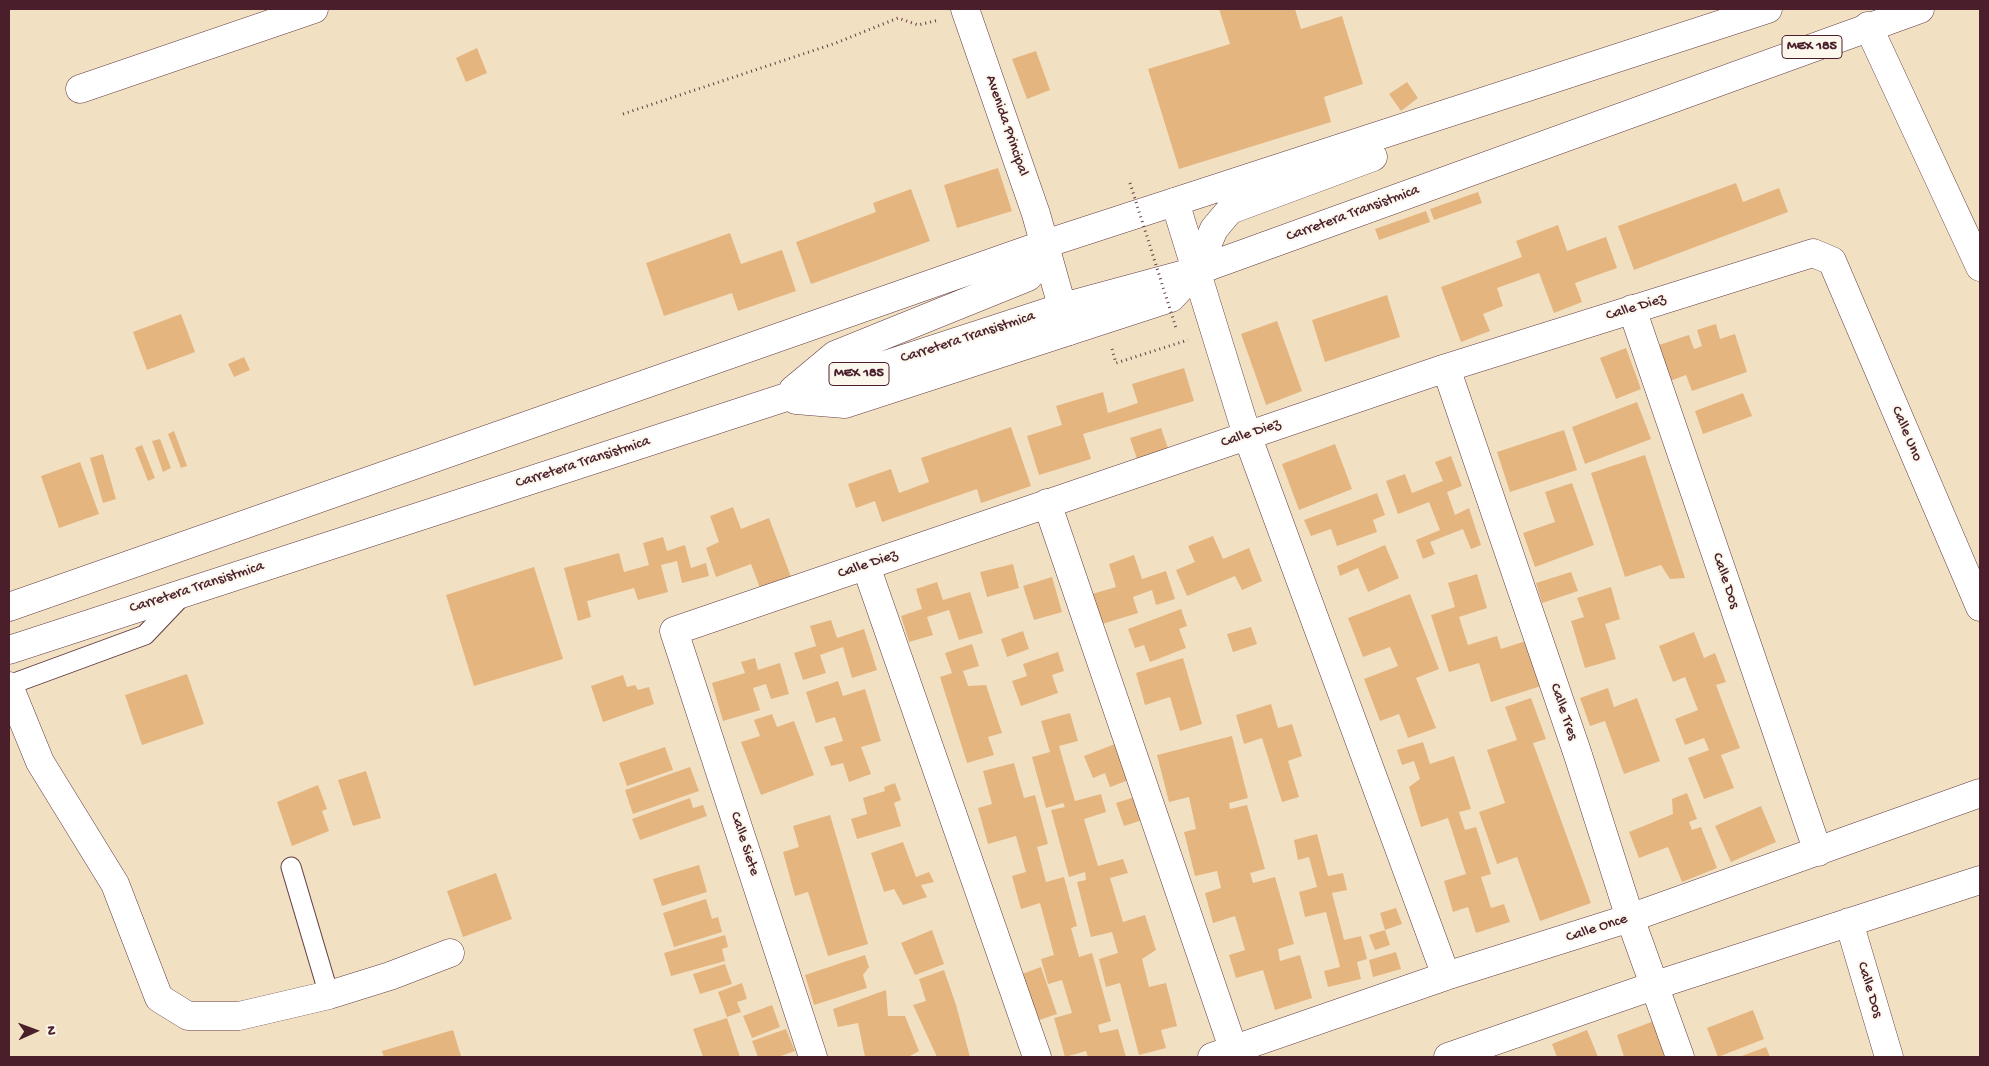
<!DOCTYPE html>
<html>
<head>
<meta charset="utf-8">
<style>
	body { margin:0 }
	#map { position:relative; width:1989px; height:1066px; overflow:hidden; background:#f2e0c3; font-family:"Gochi Hand",sans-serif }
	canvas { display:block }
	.frame { position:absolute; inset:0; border:10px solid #4a1f2b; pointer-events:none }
	.north { position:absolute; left:10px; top:1006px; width:50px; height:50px; -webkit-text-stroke:4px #fbf7ec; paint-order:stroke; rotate:88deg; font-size:14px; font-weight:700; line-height:20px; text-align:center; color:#4a1f2b }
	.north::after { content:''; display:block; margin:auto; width:18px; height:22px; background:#4a1f2b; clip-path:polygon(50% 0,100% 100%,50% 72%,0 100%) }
</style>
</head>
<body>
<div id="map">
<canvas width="1989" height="1066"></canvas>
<div class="frame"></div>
<div class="north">N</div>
</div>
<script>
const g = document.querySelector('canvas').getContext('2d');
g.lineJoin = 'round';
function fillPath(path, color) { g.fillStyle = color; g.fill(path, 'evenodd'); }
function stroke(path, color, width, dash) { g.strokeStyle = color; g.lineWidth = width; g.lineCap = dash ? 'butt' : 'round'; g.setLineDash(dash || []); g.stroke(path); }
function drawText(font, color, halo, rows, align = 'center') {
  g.font = font + ' "Gochi Hand",sans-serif'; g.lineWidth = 4; g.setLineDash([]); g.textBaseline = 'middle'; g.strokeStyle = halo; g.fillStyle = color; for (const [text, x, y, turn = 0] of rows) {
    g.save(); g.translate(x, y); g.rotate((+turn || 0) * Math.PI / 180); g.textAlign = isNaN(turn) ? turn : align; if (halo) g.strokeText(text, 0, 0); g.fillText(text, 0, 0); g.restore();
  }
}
fillPath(new Path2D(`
	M1219,9H1295L1301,29L1342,16L1363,84L1324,97L1331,122L1179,169L1148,69L1230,44Z
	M477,48L487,73L466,82L456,58Z
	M1036,51L1050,90L1027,99L1012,59Z
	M1407,82L1418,98L1401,111L1389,94Z
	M998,168L1012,211L957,228L944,185Z
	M1736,183L1743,202L1779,188L1788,212L1634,270L1618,226Z
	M911,189L930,241L811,284L796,242L876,212L873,203Z
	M1478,192L1482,203L1434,220L1430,209Z
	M1426,211L1430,222L1379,240L1375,229Z
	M1558,225L1567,251L1606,237L1617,268L1575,283L1582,302L1554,313L1539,273L1497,288L1503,306L1483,314L1490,331L1461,342L1441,287L1522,257L1516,241Z
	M730,233L741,264L782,250L796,291L738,311L732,293L664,316L646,263Z
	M1387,295L1400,337L1325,362L1312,320Z
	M181,314L195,352L147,370L133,332Z
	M1277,321L1302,391L1266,405L1241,334Z
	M1716,324L1720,339L1735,334L1747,372L1692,391L1686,375L1670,381L1659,345L1689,335L1694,349L1702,346L1697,330Z
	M1626,348L1641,389L1616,399L1600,358Z
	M244,357L250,370L234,377L228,364Z
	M1184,368L1194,401L1083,434L1091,459L1039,475L1027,436L1062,425L1056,406L1103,392L1108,413L1138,403L1132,384Z
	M1743,393L1752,416L1703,434L1695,411Z
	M1637,402L1651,439L1585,464L1572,427Z
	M1011,427L1031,486L981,503L977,489L882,522L875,501L856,508L848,484L891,469L899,493L929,482L921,458Z
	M1161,428L1169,451L1138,462L1130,438Z
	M1564,430L1577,470L1510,492L1497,452Z
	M174,431L187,466L181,468L168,434Z
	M160,439L171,468L163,472L152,441Z
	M1335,444L1352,489L1299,510L1282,464Z
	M142,445L155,478L148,481L135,448Z
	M103,454L116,499L103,503L90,458Z
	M1645,455L1685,578L1670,579L1661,565L1625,577L1591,473Z
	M1451,456L1462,486L1447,492L1455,515L1469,508L1481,545L1471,549L1463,529L1430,542L1435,554L1423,559L1416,540L1440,530L1429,502L1398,514L1386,481L1405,474L1412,493L1443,481L1435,462Z
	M80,462L99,514L59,528L41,476Z
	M1572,483L1594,545L1535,567L1523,533L1555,522L1545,492Z
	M1377,493L1385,515L1373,520L1377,532L1337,546L1331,529L1311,536L1304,520Z
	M733,507L741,529L769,518L791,577L760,588L751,564L716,577L706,548L719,542L710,516Z
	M1213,536L1223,559L1249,548L1262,581L1242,590L1235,576L1187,596L1176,570L1195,562L1188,546Z
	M663,537L667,551L685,545L691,568L706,563L709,576L682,583L677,561L661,565L668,592L638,600L634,588L587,601L591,617L578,621L564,568L619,553L624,572L649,565L643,543Z
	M1385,545L1399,578L1368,592L1358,568L1340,576L1337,566Z
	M1134,555L1142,579L1166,571L1175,599L1156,605L1152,590L1133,597L1138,613L1102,624L1092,594L1116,587L1109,564Z
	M1013,564L1019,588L987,597L980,572Z
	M534,567L563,659L474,686L446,595Z
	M1571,572L1578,591L1542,603L1536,583Z
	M1477,574L1487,608L1459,617L1468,645L1497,636L1501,649L1526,641L1541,686L1491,702L1479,663L1449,672L1431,615L1455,607L1448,583Z
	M1052,577L1062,612L1034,620L1023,586Z
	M937,582L943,600L970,592L983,633L959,640L949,610L927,617L933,635L909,642L901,616L922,609L916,589Z
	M1611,587L1620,619L1605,624L1616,659L1585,668L1571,621L1584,617L1577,598Z
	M1410,594L1439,669L1416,678L1436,728L1408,738L1399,714L1380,721L1364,679L1398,666L1390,647L1363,657L1348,618Z
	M1181,609L1187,626L1179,629L1186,648L1150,662L1144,645L1135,648L1128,629Z
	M831,620L837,638L864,629L877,670L852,678L843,647L820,655L826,673L803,680L794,653L816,646L810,626Z
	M1251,627L1257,644L1233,652L1227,634Z
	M1023,631L1029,649L1007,657L1001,639Z
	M1694,632L1704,658L1715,653L1726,682L1716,685L1740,748L1721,755L1734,788L1704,799L1688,758L1709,750L1704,738L1685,745L1675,719L1698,710L1685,677L1673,682L1659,646Z
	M972,644L979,666L963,671L968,686L986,685L1002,733L988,737L994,755L967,763L940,677L952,673L945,653Z
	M1058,652L1064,671L1052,675L1058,693L1021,706L1012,681L1027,676L1023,664Z
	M755,658L758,670L780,663L789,694L771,699L766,684L753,688L760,710L723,721L712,683L745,673L741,662Z
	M1183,658L1202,724L1180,731L1170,697L1145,705L1136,673Z
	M187,674L204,724L142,745L125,695Z
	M623,675L627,687L635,685L638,690L649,687L654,704L603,722L591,686Z
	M838,681L843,696L865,689L881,741L861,747L871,774L849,782L843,763L831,766L824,747L843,741L835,717L816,723L806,692Z
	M1608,688L1614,707L1637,698L1660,761L1624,774L1605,721L1590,726L1580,698Z
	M1531,698L1546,739L1533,743L1591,903L1540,921L1517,857L1497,864L1479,812L1505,803L1487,750L1517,740L1505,707Z
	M1271,704L1278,728L1292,724L1302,756L1288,761L1299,797L1282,802L1262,738L1244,744L1236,715Z
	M1070,713L1078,741L1059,746L1075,801L1101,794L1106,812L1084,819L1098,866L1123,859L1128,873L1110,878L1123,922L1145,915L1156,950L1142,959L1149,987L1166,983L1177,1026L1161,1030L1166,1048L1139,1055L1120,983L1106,987L1099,959L1118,953L1112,932L1091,937L1077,882L1086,880L1085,872L1069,877L1051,810L1065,807L1063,803L1046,808L1032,757L1050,752L1041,721Z
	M772,714L777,727L794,721L814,775L761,795L741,742L760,736L754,720Z
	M1232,736L1248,798L1229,803L1230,809L1247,805L1265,869L1250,873L1253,883L1275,877L1294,944L1278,949L1280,961L1300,955L1312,998L1275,1010L1263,970L1236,978L1229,955L1245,950L1235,916L1213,923L1205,893L1221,888L1217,871L1195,876L1184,832L1196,829L1189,797L1169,802L1157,755Z
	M1423,742L1430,764L1454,756L1471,809L1459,812L1465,830L1476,827L1491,874L1481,877L1491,908L1504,904L1510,922L1476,933L1468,907L1453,912L1444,881L1466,874L1448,818L1421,827L1409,787L1420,779L1414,761L1402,765L1397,750Z
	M1115,744L1129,780L1110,787L1105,773L1093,778L1084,756Z
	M665,747L673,770L627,786L619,763Z
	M1014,763L1024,798L1035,795L1048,844L1037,847L1046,882L1064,877L1077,926L1071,928L1079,957L1092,953L1111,1021L1098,1025L1100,1033L1118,1029L1126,1057H1088L1086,1051L1065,1057L1054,1018L1072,1013L1062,980L1048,984L1041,959L1054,955L1040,903L1021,909L1012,876L1026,872L1016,836L988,844L978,808L992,804L983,771Z
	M690,767L699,791L633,814L625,790Z
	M366,771L381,818L353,826L338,780Z
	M895,783L901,800L894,803L901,826L857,839L851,819L867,814L863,798L885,791L884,787Z
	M318,785L327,809L322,811L329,831L292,846L277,802Z
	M1687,793L1697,819L1689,822L1692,830L1701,827L1717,868L1682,882L1668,847L1639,858L1629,832L1673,814L1672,799Z
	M1141,795L1148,818L1124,826L1116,803Z
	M690,798L693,808L703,805L707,816L640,840L632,819Z
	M1761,806L1776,842L1731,862L1715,826Z
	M830,815L868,944L828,956L808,892L795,896L783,852L799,847L793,826Z
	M1317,834L1328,876L1343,873L1347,890L1332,893L1344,940L1361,936L1367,959L1357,962L1361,979L1328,987L1324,971L1340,967L1326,912L1305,917L1299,892L1317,887L1309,857L1298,860L1294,840Z
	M903,842L916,877L929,872L934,882L921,885L927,897L903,905L894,889L884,892L871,853Z
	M699,865L707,892L662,906L653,879Z
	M496,873L512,919L463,937L447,891Z
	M706,899L712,919L718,917L722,932L674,947L663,913Z
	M1396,908L1402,924L1385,930L1390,945L1375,950L1369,935L1385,930L1380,913Z
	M932,930L944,964L915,975L901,943Z
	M725,935L728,947L722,949L725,961L671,976L664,953Z
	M1396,952L1401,969L1373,977L1369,960Z
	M865,955L869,967L863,975L867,988L814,1005L805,975Z
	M725,964L732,984L700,994L693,974Z
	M1041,967L1057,1014L1028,1024L1011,978Z
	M944,970L956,1005L970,1057H937L913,1005L926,1001L919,979Z
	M742,983L747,999L737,1002L741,1012L727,1017L718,992Z
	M886,990L888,1016H905L919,1051L908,1057H865L858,1023L838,1027L833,1009Z
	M772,1005L780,1027L752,1038L743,1016Z
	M1753,1010L1764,1039L1718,1057L1707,1028Z
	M727,1018L740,1057H703L693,1029Z
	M1654,1021L1667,1057H1624L1617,1035Z
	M786,1029L795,1051L778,1057H758L752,1041Z
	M453,1030L461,1056L384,1057L382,1051Z
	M1587,1030L1598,1057H1557L1552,1044Z
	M1766,1047L1770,1057H1739Z`), '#e5b580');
const service = new Path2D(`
	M9,685L145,635L182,596
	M291,867L329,995`);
const minor = new Path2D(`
	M965,9L1036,214L1069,331
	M1868,26L1980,267
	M80,89L314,9
	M1175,202L1247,435L1446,976
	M1632,309L1818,852
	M1446,368L1578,755L1630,918L1680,1057
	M1047,503L1236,1057
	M866,566L1037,1057
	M9,686L40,762L115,884L159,998L188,1016H239L329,995L390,976L450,953
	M1849,922L1889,1057
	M813,1057L674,631L1446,368L1813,253L1832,261L1980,607
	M1212,1057L1446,976L1630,918L1980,793
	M1448,1057L1656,985L1980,880`);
const primary = new Path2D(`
	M793,390L835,355L1028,277L1035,269L1045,244
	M796,400L845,404L1171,298L1196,271L1214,229L1230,210L1373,157
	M9,607L1045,244L1768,9
	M9,650L1063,307L1196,271L1920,9`);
stroke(service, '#633c42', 21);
stroke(minor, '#633c42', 29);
stroke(primary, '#633c42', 29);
stroke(new Path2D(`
	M623,114L836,43L898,18L918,25L939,20
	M1112,349L1116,363L1188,340`), '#633c42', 3, [1, 4]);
stroke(service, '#fff', 19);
stroke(minor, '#fff', 28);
stroke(primary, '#fff', 28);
stroke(new Path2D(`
	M1130,183L1176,328`), '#633c42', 3, [1, 4]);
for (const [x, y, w] of [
	[1812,47,60],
	[859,374,60]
]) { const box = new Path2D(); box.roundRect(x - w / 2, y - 11.5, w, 23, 4); g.fillStyle = '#fbf7ec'; g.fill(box); stroke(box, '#4a1f2b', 1); }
drawText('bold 14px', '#4a1f2b', null, [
	["MEX 185",1812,47],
	["MEX 185",859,374]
]);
drawText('15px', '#4a1f2b', '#fbf7ec', [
	["Avenida Principal",1006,126,71],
	["Carretera Transistmica",1353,214,-20],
	["Calle Diez",1636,308,-17],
	["Carretera Transistmica",968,338,-18],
	["Calle Diez",1251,434,-19],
	["Calle Uno",1906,434,67],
	["Carretera Transistmica",583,463,-18],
	["Calle Diez",868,565,-19],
	["Calle Dos",1725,581,71],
	["Carretera Transistmica",197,588,-18],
	["Calle Tres",1563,712,71],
	["Calle Siete",744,844,72],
	["Calle Once",1597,929,-18],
	["Calle Dos",1869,990,73]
]);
</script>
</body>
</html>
